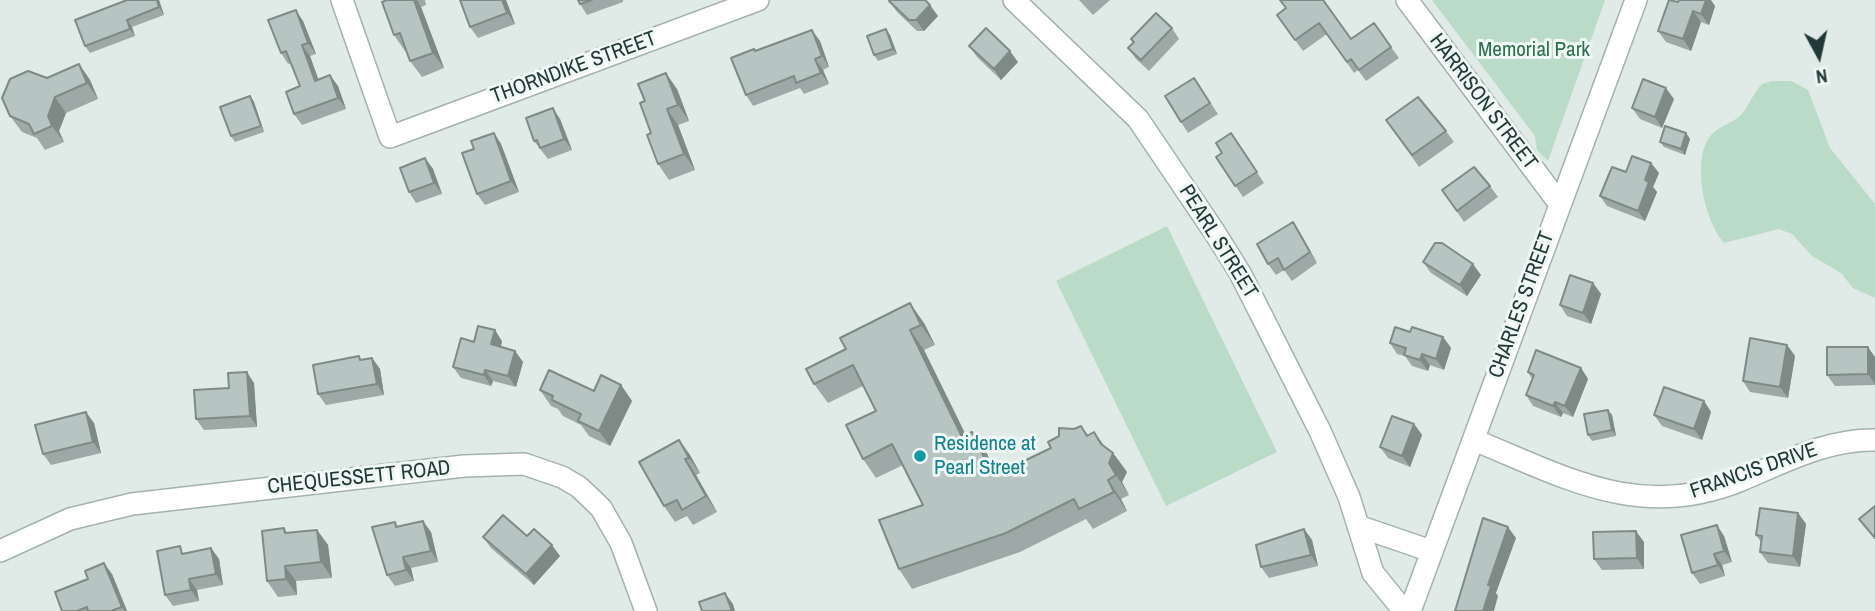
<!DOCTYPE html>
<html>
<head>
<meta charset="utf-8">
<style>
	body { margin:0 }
	#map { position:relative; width:1875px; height:611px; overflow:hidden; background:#e0ebe7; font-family:"Archivo Narrow",sans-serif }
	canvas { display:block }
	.north { position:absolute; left:1784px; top:21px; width:70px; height:70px; -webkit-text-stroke:5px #f0f7f5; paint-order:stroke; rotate:172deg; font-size:19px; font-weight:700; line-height:28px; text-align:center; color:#213a37 }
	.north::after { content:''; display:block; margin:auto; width:24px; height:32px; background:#213a37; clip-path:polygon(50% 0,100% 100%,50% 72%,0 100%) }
</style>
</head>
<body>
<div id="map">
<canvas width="1875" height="611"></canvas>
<div class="north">N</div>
</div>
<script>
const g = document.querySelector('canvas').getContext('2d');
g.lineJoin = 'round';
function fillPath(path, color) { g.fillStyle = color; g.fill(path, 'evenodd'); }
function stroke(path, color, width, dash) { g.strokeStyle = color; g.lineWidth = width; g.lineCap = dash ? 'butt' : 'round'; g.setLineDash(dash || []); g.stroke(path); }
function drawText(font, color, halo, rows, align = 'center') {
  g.font = font + ' "Archivo Narrow",sans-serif'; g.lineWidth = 6; g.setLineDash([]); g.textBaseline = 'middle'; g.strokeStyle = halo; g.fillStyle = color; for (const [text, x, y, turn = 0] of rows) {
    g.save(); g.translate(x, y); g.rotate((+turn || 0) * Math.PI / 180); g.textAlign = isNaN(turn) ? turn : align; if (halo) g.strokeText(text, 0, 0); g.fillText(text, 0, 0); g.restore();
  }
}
fillPath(new Path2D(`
	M1432,0H1605L1548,161L1537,150L1535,136Z
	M1772,81H1791L1808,90L1830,148L1875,204V298L1853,288L1841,273L1812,256L1792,234L1779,229L1724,243C1705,222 1693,167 1707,141C1714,127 1732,124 1741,115C1749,106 1753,93 1762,84Z
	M1167,226L1277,452L1166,506L1056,281Z`), '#b9dbc7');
const minor = new Path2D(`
	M342,0L390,137L758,0
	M1014,0L1138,119L1215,233L1240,273L1320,431L1349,497L1373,573L1404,611
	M1407,0L1559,203
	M1474,440C1565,477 1639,521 1739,481C1783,463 1826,439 1875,440
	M1358,526L1431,551
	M0,551L70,519L132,504L464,466L524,464L562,477L579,487L601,508L621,543L646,611
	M1410,611L1636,0`);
stroke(minor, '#a3b2af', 24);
stroke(minor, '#fff', 21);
fillPath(new Path2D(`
	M127,0H159L164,15L132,27L135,36L90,53L85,46Z
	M387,0H425L426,5L421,7L444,68L422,77L410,61L406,51H405L394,35Z
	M460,0H506L515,24L478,38L470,27Z
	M578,0H623V2L587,15L580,4Z
	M1079,0H1110L1093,15Z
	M1280,0L1351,39L1374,23L1399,58L1366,81L1358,70L1354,73L1327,34L1303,51L1277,15L1286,8Z
	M889,1L938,16L924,31H917L897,12Z
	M1678,2L1715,6L1709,25L1701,22L1691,51L1666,42L1658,31Z
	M303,21L316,54L310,56L318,80L338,86L346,109L302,125L294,114L300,86L291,63L288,64L281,53Z
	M1172,28L1179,39L1149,71L1136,59L1128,48L1133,42L1131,39Z
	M890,35L897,54L878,61L874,55Z
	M820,41L829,67L823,70L829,84L804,94L800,88L753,106L746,95L756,51Z
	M969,46L1018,62L1001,80L977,57Z
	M79,64L90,80L98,99L66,113L59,131L64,142L45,150L37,138L22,132L10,116L47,78Z
	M1194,78L1218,114L1188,133L1181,122Z
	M677,89L689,121L678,125L695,170L669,180L658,164L651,133Z
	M250,96L254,102L264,132L235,142L231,136Z
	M1674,99L1662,128L1640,119L1632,108Z
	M560,119L572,150L548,159L534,141Z
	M1386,120L1446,131L1454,142L1419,167Z
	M494,133L501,144L519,192L485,205L477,194L474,149Z
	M1231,133L1264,183L1243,197L1216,157L1222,153Z
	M1686,133L1690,139L1685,155L1664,147L1660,142Z
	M425,158L433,169L442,194L416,203L409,192Z
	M1651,163L1659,173L1653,187L1657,192L1645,221L1607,206L1600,196L1626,172Z
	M1490,186L1498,197L1464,222L1442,190Z
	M1300,233L1317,263L1292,281L1284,270L1276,275L1268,264Z
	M1423,262L1481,275L1467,296L1431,273Z
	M1593,283L1601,294L1591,324L1567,316L1560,305Z
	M924,323L935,345L924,350L966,435L986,452L997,474L1051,448L1074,429L1081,426L1088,435L1113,453L1127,472L1122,482L1129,495L1121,499L1127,511L1093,529L1086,519L1020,552L912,589L899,569L923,505L903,465L876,478L863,459L876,411L863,386L828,403L814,384Z
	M1410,332L1443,337L1451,348L1444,370L1430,365L1428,371L1412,366L1405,356L1397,354L1390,343Z
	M502,341L501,347L515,351L523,362L516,387L493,381L491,386L461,378L453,367L474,342Z
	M1787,345L1795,356L1788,398L1750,392L1743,381Z
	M1875,357V385L1835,386L1827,375Z
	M372,358L380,369L384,395L326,405L318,394L362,360Z
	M1581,368L1588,379L1573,417L1563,413L1561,417L1533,406L1526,395L1532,379L1528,372Z
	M254,383L257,427L204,430L196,419L229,388Z
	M621,385L632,401L610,446L589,436L581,425L563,416L558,409L551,406L540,390L594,391Z
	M1704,401L1711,412L1702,440L1662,426L1654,415Z
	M1612,415L1616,436L1592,441L1588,435Z
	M94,423L101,453L51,465L43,454Z
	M1414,424L1422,435L1410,467L1388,458L1380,447Z
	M679,440L690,455L700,473L696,475L717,512L693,525L687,516L675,522L664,506Z
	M1798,513L1806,524L1800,567L1768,563L1760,552L1761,542L1756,535Z
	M395,522L398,527L431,532L438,562L411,568L414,581L395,586L387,575Z
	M284,528L287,533L317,530L328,545L332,578L296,581L297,595L278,597L267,581Z
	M1304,529L1312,540L1318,566L1269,578L1261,567Z
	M527,536L560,556L534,585L491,548L483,537Z
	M1724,536L1732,562L1722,565L1725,576L1700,584L1692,573Z
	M1644,542V569L1602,570L1594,559Z
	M211,548L219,559L223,585L197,590L199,601L173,606L165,595L185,553Z
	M112,574L127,611H62Z`), '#9da9a6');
fillPath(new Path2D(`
	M157,0H159L164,15L159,7Z
	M414,0H417L421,7L444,68L433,53Z
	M502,0H506L515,24L507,13Z
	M1706,0H1711L1715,6L1709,25L1701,14Z
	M930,5L938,16L924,31L916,20Z
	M296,10L303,21L316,54L308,43Z
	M1693,11L1701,22L1691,51L1683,39Z
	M127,20L132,27L135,36L130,29Z
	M886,29L890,35L897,54L893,49Z
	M812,30L820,41L829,67L822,56Z
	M302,45L310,56L323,92L315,81Z
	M1010,51L1018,62L1001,80L994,69Z
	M815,59L823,70L829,84L821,73Z
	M79,64L90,80L98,99L87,83Z
	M666,73L677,89L689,121L678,105Z
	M330,75L338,86L346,109L338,98Z
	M1666,88L1674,99L1662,128L1655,117Z
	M250,96L254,102L264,132L261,126Z
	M55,97L66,113L59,131L64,142L52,126L48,116Z
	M553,108L560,119L572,150L564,139Z
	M667,109L678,125L695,170L684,154Z
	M494,133L501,144L519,192L511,181Z
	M1686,133L1690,139L1685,155L1681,149Z
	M425,158L433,169L442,194L434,183Z
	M1651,163L1659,173L1653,187L1657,192L1645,221L1638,211L1645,180Z
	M1293,222L1300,233L1317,263L1310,252Z
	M1473,264L1481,275L1467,296L1460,285Z
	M1593,283L1601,294L1591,324L1583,313Z
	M910,303L924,323L935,345L921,325Z
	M495,330L502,341L499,355L491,344Z
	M910,330L924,350L976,456L962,437Z
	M1443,337L1451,348L1444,370L1436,359Z
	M1787,345L1795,356L1788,398L1780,387Z
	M1868,347L1875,357V384L1868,374Z
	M515,351L523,362L516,387L508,376Z
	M1422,354L1430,365L1428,371L1420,360Z
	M372,358L380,369L384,395L377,384Z
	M1581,368L1588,379L1573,417L1565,406Z
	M485,370L493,381L491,386L484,375Z
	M247,372L254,383L257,427L250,416Z
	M621,385L632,401L610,446L599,431Z
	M1704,401L1711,412L1702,440L1694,429Z
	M1555,402L1563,413L1561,417L1553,406Z
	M1608,410L1612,415L1616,436L1612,430Z
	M86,412L94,423L101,453L93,442Z
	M1414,424L1422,435L1410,467L1402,456Z
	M972,432L986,452L1007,495L993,476Z
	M1094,432L1108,451L1113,453L1127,472L1122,482L1129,495L1116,475Z
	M679,440L690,455L700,473L689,458Z
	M685,459L696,475L717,512L706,496Z
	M1108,480L1121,499L1127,511L1114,492Z
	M1798,513L1806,524L1800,567L1793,556Z
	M423,521L431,532L438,562L431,551Z
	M1717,525L1724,536L1732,562L1724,551Z
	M1508,527L1516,538L1496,593L1498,596L1494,611H1483L1488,585Z
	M1304,529L1312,540L1318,566L1311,555Z
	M317,530L328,545L332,578L321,562Z
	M1636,531L1644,542V569L1637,558Z
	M552,545L560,556L534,585L526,574Z
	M211,548L219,559L223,585L216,574Z
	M1714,554L1722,565L1725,576L1718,565Z
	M403,557L411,568L414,581L406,570Z
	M104,563L112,574L127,611H125L122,607Z
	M285,566L296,581L297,595L286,579Z
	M189,579L197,590L199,601L191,590Z
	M725,593L733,604L735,611H732Z`), '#7f8a87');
const building = new Path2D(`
	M127,0H157L159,7L127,20L130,29L85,46L75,20Z
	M387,0H414L433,53L410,61L400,33L394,35L382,2Z
	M460,0H502L507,13L470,27Z
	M578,0H592L580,4Z
	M890,0H925L930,5L916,20H909L889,1Z
	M1280,0H1323L1351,39L1374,23L1391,47L1359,70L1351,59L1347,62L1319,23L1295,40L1277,15L1286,8Z
	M1669,0L1678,2L1679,0H1706L1701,14L1693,11L1683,39L1658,31Z
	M296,10L308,43L302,45L315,81L330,75L338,98L294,114L286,92L300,86L286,51L281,53L268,20Z
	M1156,13L1172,28L1141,60L1128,48L1134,42L1131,39Z
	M986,28L1010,51L994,69L969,46Z
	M886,29L893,49L874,55L867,36Z
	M812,30L822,56L815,59L821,73L796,83L794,76L746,95L731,58L754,49L755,51Z
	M79,64L87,83L55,97L48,116L52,126L34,134L29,124L10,116L2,98L10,79L28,71L47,78Z
	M666,73L678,105L667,109L684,154L658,164L647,135L651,133L640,103L645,101L638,84Z
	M1194,78L1210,103L1181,122L1165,96Z
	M1643,79L1666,88L1655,117L1632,108Z
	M250,96L261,126L231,136L220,107Z
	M1418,97L1446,131L1412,155L1386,120Z
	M553,108L564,139L540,148L537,140L534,141L526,118Z
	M1665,126L1686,133L1681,149L1660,142Z
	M494,133L511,181L477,194L462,153L474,149L471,141Z
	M1231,133L1257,172L1235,186L1216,157L1222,153L1216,143Z
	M1632,156L1651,163L1645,180L1649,182L1638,211L1600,196L1612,167L1626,172Z
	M425,158L434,183L409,192L400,168Z
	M1474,167L1490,186L1457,211L1442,190Z
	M1293,222L1310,252L1284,270L1278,258L1268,264L1257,244Z
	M1435,243H1442L1473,264L1460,285L1423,262Z
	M1570,275L1593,283L1583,313L1560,305Z
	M910,303L921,325L910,330L962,437L972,432L993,476L1051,448L1048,442L1059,436V428L1074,429L1081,426L1087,436L1094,432L1101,444L1113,453L1109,463L1116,475L1108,480L1114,492L1079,509L1074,499L1006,533L899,569L879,520L923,505L892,444L863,459L846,425L876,411L853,365L814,384L806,369L846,349L840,338Z
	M478,326L495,330L491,344L515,351L508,376L485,370L484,375L453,367L461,338L474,342Z
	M1395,327L1410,332L1412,327L1443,337L1436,359L1422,354L1420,360L1404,355L1406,348L1390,343Z
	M1750,338L1787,345L1780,387L1743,381Z
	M1827,347H1868V374L1827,375Z
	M1536,350L1581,368L1565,406L1555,402L1553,406L1526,395L1534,375L1528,372Z
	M359,356L360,360L372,358L377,384L318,394L313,365Z
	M549,370L594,391L601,375L621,385L599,431L578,421L581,414L552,400L553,396L540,390Z
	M247,372L250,416L196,419L194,390L229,388L228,373Z
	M1664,387L1704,401L1694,429L1654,415Z
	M1608,410L1612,430L1588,435L1584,414Z
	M86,412L93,442L43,454L35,425Z
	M1392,416L1414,424L1402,456L1380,447Z
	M679,440L689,458L685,459L706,496L682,510L677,500L664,506L639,462Z
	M1875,506V538L1859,519Z
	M1760,508L1798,513L1793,556L1760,552L1762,536L1756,535Z
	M503,515L527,536L534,529L552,545L526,574L483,537Z
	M1483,518L1508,527L1488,585L1491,586L1483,611H1455Z
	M423,521L431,551L403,557L406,570L387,575L372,527L395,522L396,527Z
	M1717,525L1724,551L1714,554L1718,565L1692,573L1681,535Z
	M284,528L285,533L317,530L321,562L285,566L286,579L267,581L262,531Z
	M1304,529L1311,555L1261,567L1256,545Z
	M1636,531L1637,558L1594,559L1593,532Z
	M180,546L182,554L211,548L216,574L189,579L191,590L165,595L157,551Z
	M104,563L122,607L111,611H88L87,607L77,611H62L55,592L88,579L85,571Z
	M725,593L732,611H702L699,602Z`);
fillPath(building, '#b6c5c1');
stroke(building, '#7f8a87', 2);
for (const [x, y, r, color] of [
	[920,456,7,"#0f9aa8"]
]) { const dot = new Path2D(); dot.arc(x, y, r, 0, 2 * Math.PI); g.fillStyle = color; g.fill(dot); stroke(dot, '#f0f7f5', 2.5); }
drawText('21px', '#2d7050', '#f0f7f5', [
	["Memorial Park",1534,50]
]);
drawText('21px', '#213a37', '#f0f7f5', [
	["THORNDIKE STREET",574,68,-20],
	["HARRISON STREET",1483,102,53],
	["PEARL STREET",1218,242,58],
	["CHARLES STREET",1522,305,-70],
	["FRANCIS DRIVE",1754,471,-19],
	["CHEQUESSETT ROAD",359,478,-6]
]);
drawText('21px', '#0d838f', '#f0f7f5', [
	["Residence at",934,444],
	["Pearl Street",934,468]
], 'left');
</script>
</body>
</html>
